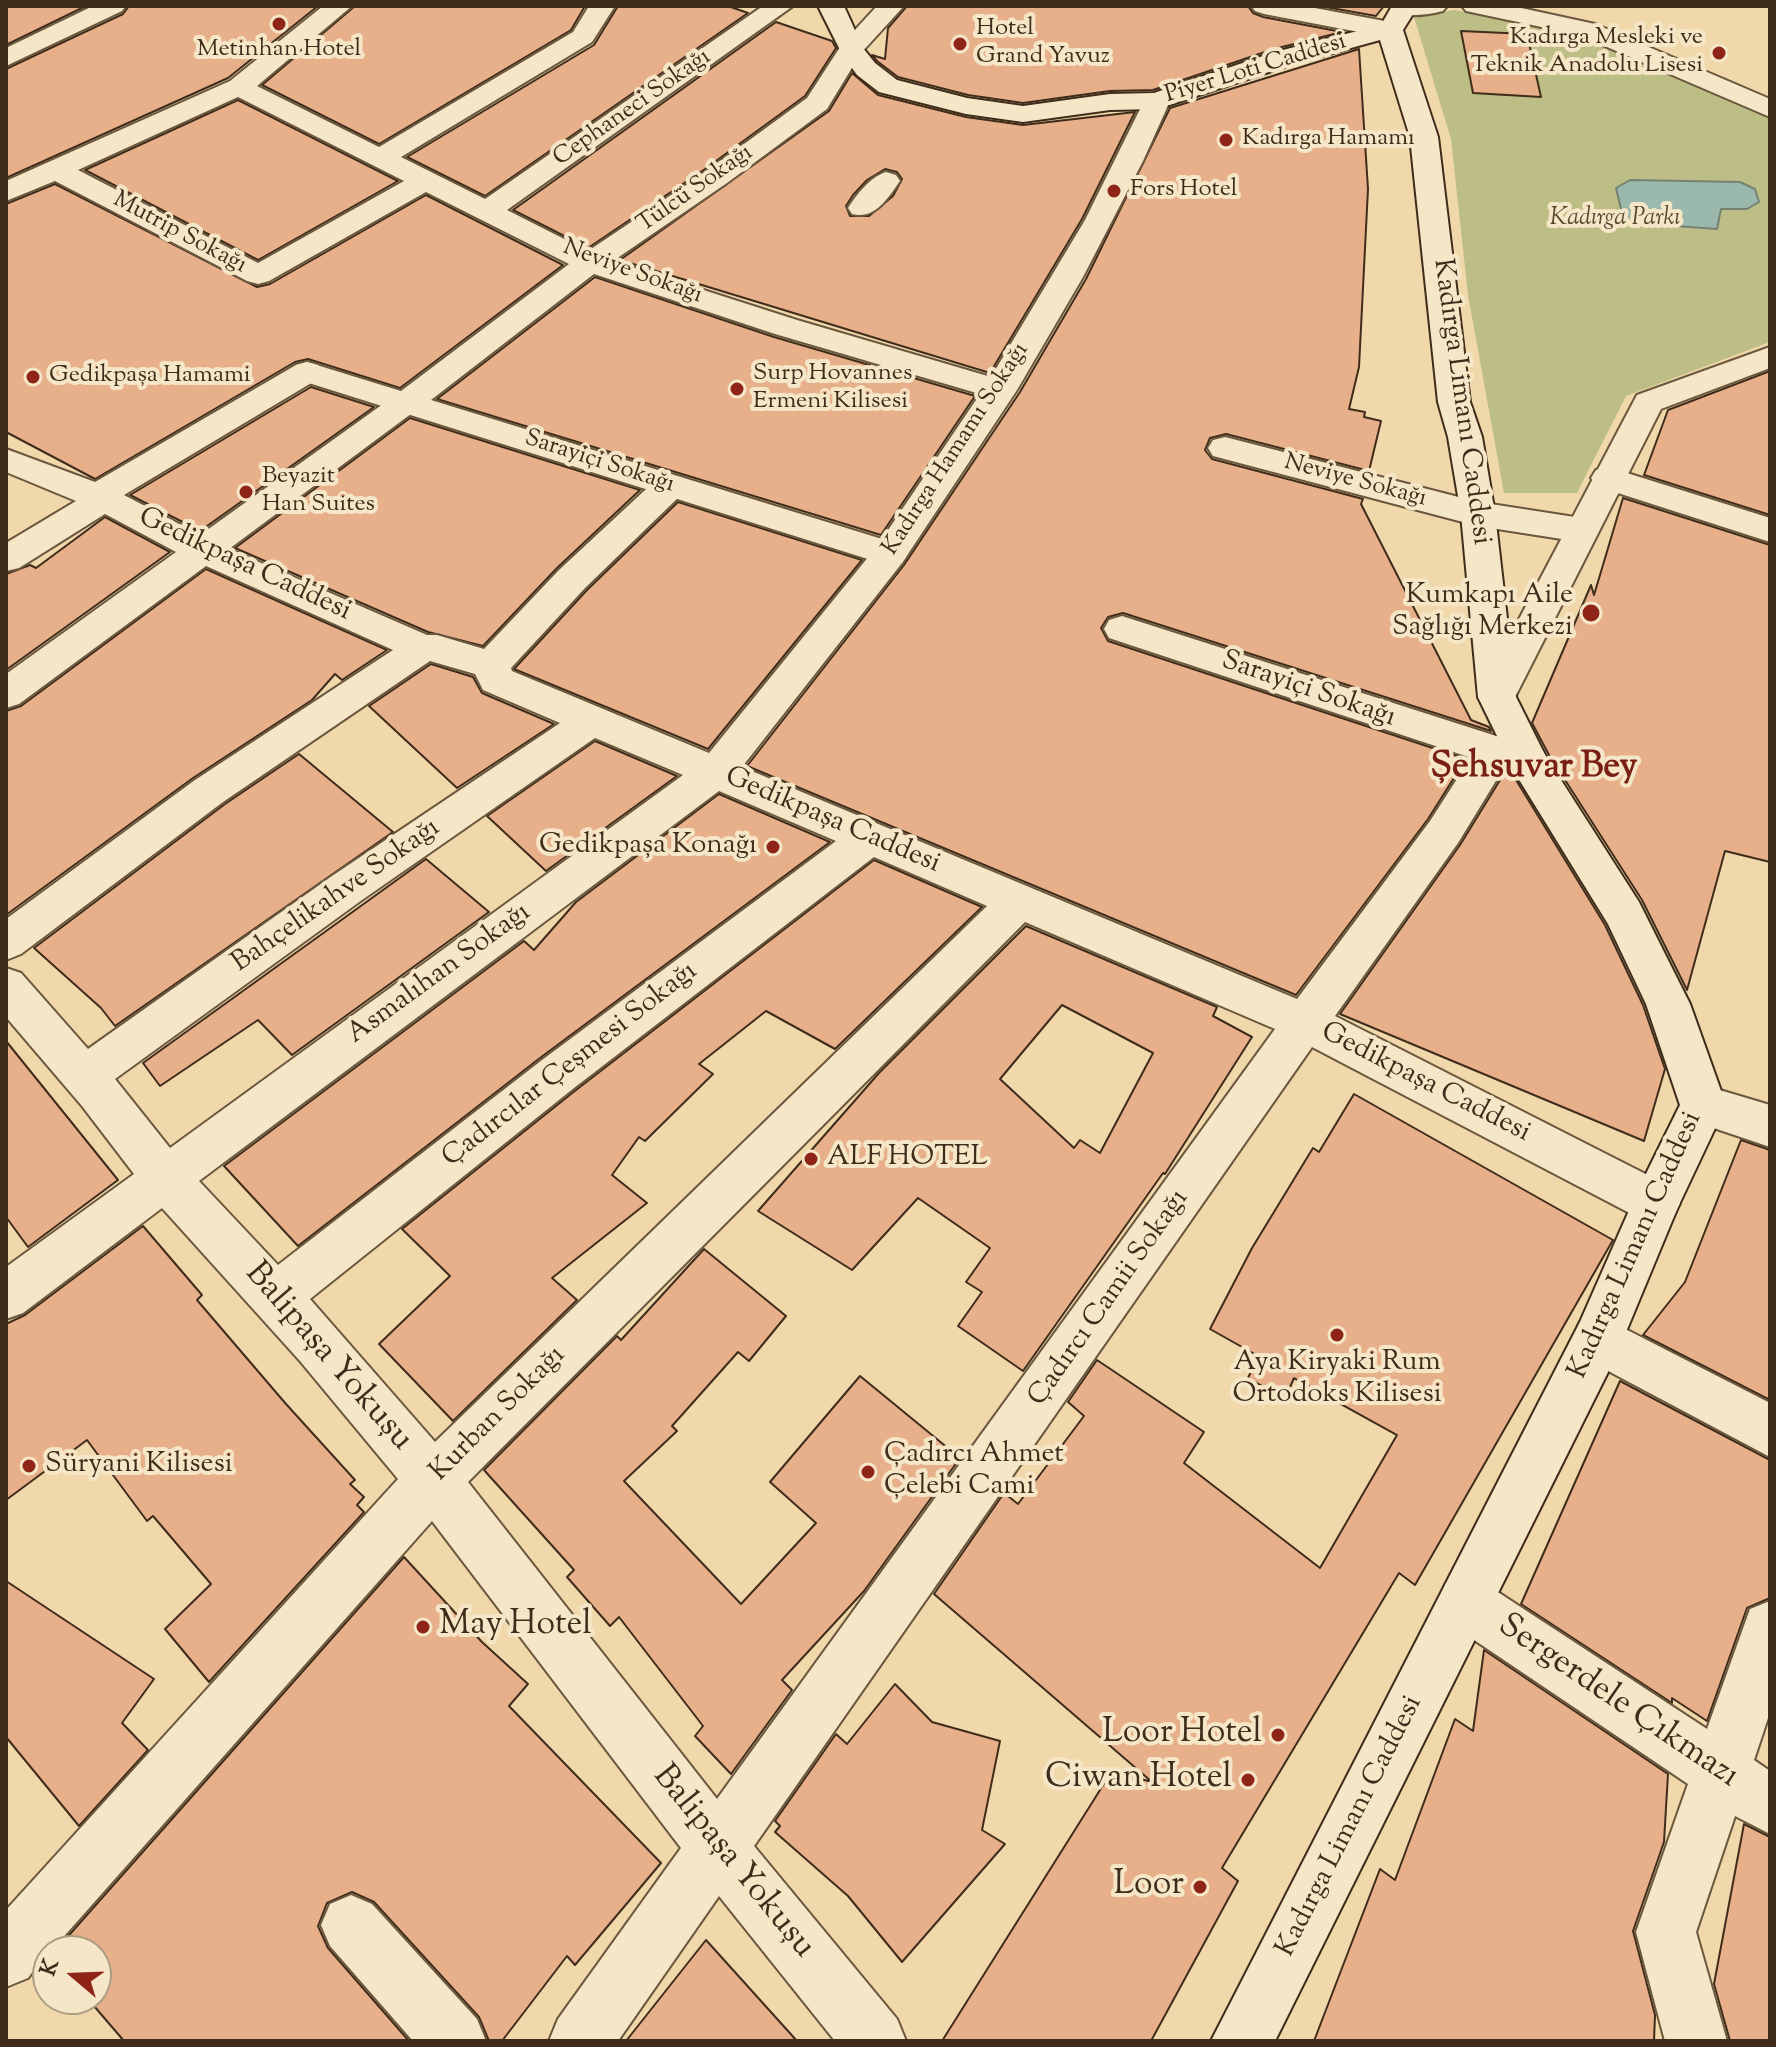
<!DOCTYPE html>
<html>
<head>
<meta charset="utf-8">
<style>
	body { margin:0 }
	#map { position:relative; width:1776px; height:2047px; overflow:hidden; background:#f0d8aa; font-family:"Sorts Mill Goudy",serif }
	canvas { display:block }
	.frame { position:absolute; inset:0; border:8px solid #3f2c1a; pointer-events:none }
	.north { position:absolute; left:32px; top:1935px; width:80px; height:80px; box-sizing:border-box; background:#f5e6c8; border:2px solid #ac9c82; border-radius:50%; rotate:289deg; font-size:22px; font-weight:700; line-height:32px; text-align:center; color:#3f2c1a }
	.north::after { content:''; display:block; margin:auto; width:28px; height:36px; background:#8f2418; clip-path:polygon(50% 0,100% 100%,50% 72%,0 100%) }
</style>
</head>
<body>
<div id="map">
<canvas width="1776" height="2047"></canvas>
<div class="frame"></div>
<div class="north">K</div>
</div>
<script>
const g = document.querySelector('canvas').getContext('2d');
g.lineJoin = 'round';
function fillPath(path, color) { g.fillStyle = color; g.fill(path, 'evenodd'); }
function stroke(path, color, width, dash) { g.strokeStyle = color; g.lineWidth = width; g.lineCap = dash ? 'butt' : 'round'; g.setLineDash(dash || []); g.stroke(path); }
function drawText(font, color, halo, rows, align = 'center') {
  g.font = font + ' "Sorts Mill Goudy",serif'; g.lineWidth = 8; g.setLineDash([]); g.textBaseline = 'middle'; g.strokeStyle = halo; g.fillStyle = color; for (const [text, x, y, turn = 0] of rows) {
    g.save(); g.translate(x, y); g.rotate((+turn || 0) * Math.PI / 180); g.textAlign = isNaN(turn) ? turn : align; if (halo) g.strokeText(text, 0, 0); g.fillText(text, 0, 0); g.restore();
  }
}
fillPath(new Path2D(`
	M1454,10L1560,28L1770,117V342L1626,396L1577,493H1504L1468,295L1451,139L1414,17Z`), '#bcbe86');
const water = new Path2D(`
	M1630,180L1740,182L1755,189L1759,202L1747,209H1721L1717,229L1634,223L1622,213L1616,188Z`);
fillPath(water, '#9ab9ac');
stroke(water, '#768172', 2);
const building = new Path2D(`
	M6,6H86L6,45Z
	M129,6H318L228,78L6,178V69L123,14Z
	M355,6H585L571,30L379,144L262,85Z
	M618,6H728L748,13L485,196L407,157L594,45Z
	M907,6H1248L1253,13L1263,17L1342,32L1274,49L1153,90L1110,91L1023,103L968,95L898,77L877,61L872,55L885,59L888,28Z
	M1320,6H1384L1376,16Z
	M776,22L832,41L836,48L805,96L705,169L588,248L513,210Z
	M1461,31L1527,34L1541,97L1473,93Z
	M1359,49L1368,189L1359,367L1349,409L1365,412L1364,417L1381,421L1369,471L1226,434L1210,438L1205,450L1212,459L1363,499L1361,504L1471,720L1489,727L1491,731L1123,613L1108,617L1101,628L1108,641L1466,759L1428,819L1296,995L747,766L904,565L1020,392L1086,279L1170,108Z
	M852,73L878,95L966,117L1023,125L1135,112L1082,219L990,373L620,260L829,111ZM885,169L897,172L902,179L893,196L869,216H850L846,206L853,195L867,180Z
	M238,100L398,181L258,260L85,170Z
	M55,184L257,287L270,284L426,195L563,265L400,388L308,359L295,362L95,479L6,432V204Z
	M595,277L774,337L975,396L881,535L437,399Z
	M1770,371V515L1644,475L1668,410Z
	M311,387L374,407L200,531L130,495Z
	M410,418L640,490L557,568L483,646L428,632L235,548Z
	M1623,498L1770,545V862L1725,851L1687,990L1642,900L1549,755L1532,723L1591,585L1594,595Z
	M678,502L862,560L708,749L514,669L587,590Z
	M105,517L170,552L6,670V574L30,565L36,568Z
	M206,569L387,650L342,680L335,674L312,700L193,778L6,915V711L21,706Z
	M431,664L473,677L482,693L554,724L457,788L369,706Z
	M595,741L677,776L546,871L487,816Z
	M299,754L393,832L115,1026L101,1008L34,948L225,804Z
	M1505,772L1513,775L1605,925L1643,1005L1665,1069L1644,1141L1340,1014L1460,845Z
	M719,794L830,842L540,1058L298,1246L224,1166L524,941L534,950L576,902Z
	M426,859L489,912L292,1055L258,1020L160,1086L143,1063Z
	M874,860L982,907L835,1049L766,1011L699,1064L713,1074L645,1141L639,1137L612,1175L647,1203L552,1278L577,1300L453,1421L379,1344L450,1276L402,1229L576,1090Z
	M1026,926L1217,1007L1213,1016L1252,1037L1165,1174L1163,1173L1023,1371L958,1326L982,1292L966,1282L990,1248L918,1198L852,1270L758,1211L879,1073ZM1062,1005L1153,1053L1100,1153L1080,1140L1074,1148L1000,1079Z
	M6,1041L118,1180L28,1247L6,1217Z
	M1354,1094L1613,1240L1415,1585L1399,1573L1222,1868L1238,1881L1151,2041H942L1112,1771L1152,1782L934,1594L1004,1493L1018,1504L1084,1416L1068,1402L1097,1360L1204,1432L1184,1463L1320,1568L1397,1435L1294,1378L1285,1399L1248,1378L1258,1356L1210,1329L1252,1248L1313,1148L1319,1152Z
	M1741,1140L1770,1150V1400L1643,1335L1685,1282Z
	M143,1226L202,1295L197,1300L286,1404L355,1480L350,1484L364,1497L357,1505L364,1512L209,1682L165,1629L211,1584L153,1516L147,1521L87,1440L6,1500V1324L25,1315Z
	M704,1249L786,1316L749,1361L738,1352L672,1426L677,1431L624,1481L741,1604L816,1523L770,1482L860,1376L960,1458L864,1591L782,1680L792,1690L731,1774L695,1736L703,1726L619,1617L610,1626L567,1577L574,1570L484,1470L617,1336L621,1340Z
	M1620,1381L1770,1460V1598L1747,1608L1707,1721L1672,1698V1703L1521,1604Z
	M404,1557L482,1642L528,1684L509,1706L661,1863L575,1965L567,1956L502,2041H489L479,2017L374,1902L352,1892L327,1903L318,1926L328,1948L409,2041H124L88,1999H96V1951H55Z
	M6,1581L154,1679L122,1723L148,1750L79,1826L6,1737Z
	M1484,1650L1668,1774L1664,1842L1633,1931L1655,2015L1654,2041H1314L1380,1869L1395,1880L1455,1719L1473,1731Z
	M895,1684L932,1722L1000,1741L982,1830L1005,1844L902,1962L848,1896L775,1832L780,1826L775,1821L836,1734L847,1744Z
	M1744,1824L1770,1837V2041H1730L1714,1984Z
	M706,1940L797,2041H626Z`);
fillPath(building, '#e8b08a');
stroke(building, '#3f2c1a', 2);
const pedestrian = new Path2D(`
	M886,172L896,175L900,181C888,198 875,220 852,214L848,208C857,194 870,177 886,172Z
	M307,362L318,365L323,372L318,379L124,495L200,535L397,394L408,391L419,394L424,401L419,408L229,549L427,635H437L484,649L559,570L658,478L670,475L682,478L687,486L682,494L585,588L511,668L512,671L709,753L878,545L890,542L902,545L908,554L902,563L742,767L1297,999L1430,821L1480,743L1494,738L1508,743L1513,753L1458,843L1335,1016L1673,1188L1680,1203L1673,1218L1656,1225L1639,1218L1312,1047L754,1846L897,2019L906,2041H835L719,1896L618,2041H549L558,2019L681,1848L432,1521L51,1951H48L28,1978L6,1987V1910L398,1479L300,1361L162,1208L23,1313L6,1319V1267L134,1174L82,1106L6,1017V968L21,973L88,1049L332,876L560,723L483,690L475,674L430,661L223,802L21,954L6,960V919L195,780L393,650L206,566L19,704L6,708V674L176,552L105,514L19,568L6,571V543L76,501L6,472V449L95,482L296,365ZM595,738L683,775L170,1148L115,1079L362,900ZM719,791L836,841L542,1060L278,1265L199,1181ZM874,857L987,906L435,1442L310,1299L574,1088ZM1025,922L1275,1029L717,1799L468,1482Z
	M351,1895L372,1904L477,2019L486,2041H413L330,1946L321,1925L330,1904Z`);
const minor = new Path2D(`
	M93,6H126L122,11L6,66V48Z
	M323,6H352L257,86L379,147L573,32L589,6H615L592,42L401,157L485,199L763,6H793L507,210L588,251L707,171L807,98L842,44L877,6H904L861,53L827,109L727,183L613,261L797,320L991,377L1085,220L1144,101L1148,95H1166L1170,101L1143,161L1083,277L1017,390L902,563L890,566L296,379L291,372L296,365L307,362L401,391L569,264L426,192L269,281L258,284L247,281L55,181L6,201V181L230,81ZM238,97L404,181L258,263L78,170ZM594,274L775,334L980,394L882,539L431,400Z
	M1251,6H1304L1390,22L1399,25L1403,30L1399,35L1390,38L1264,14L1255,11Z
	M1225,437L1478,502L1581,518L1593,522L1598,530L1593,538L1581,542L1478,526L1213,456L1208,448L1213,440Z
	M1608,467L1770,518V542L1596,486L1591,478L1596,470Z
	M1122,616L1543,751L1549,762L1543,773L1529,777L1109,638L1104,629L1109,620Z
	M1465,1575L1484,1583L1707,1729L1750,1609L1770,1601V1712L1754,1760L1770,1771V1834L1735,1816L1696,1932L1727,2041H1665L1636,1932L1688,1784L1446,1621L1438,1602L1446,1583Z`);
const tertiary = new Path2D(`
	M1392,6H1447L1443,11C1428,15 1409,17 1394,13Z
	M1462,6H1512L1595,24L1770,99V117L1579,35L1466,11Z
	M1770,347V368L1661,409L1510,707L1497,711L1484,707L1478,697L1637,395Z
	M1703,1085L1770,1105V1147L1687,1119L1680,1105L1687,1091Z
	M1598,1315L1770,1403V1457L1580,1356L1573,1339L1580,1322Z`);
const secondary = new Path2D(`
	M818,6H844L863,48L875,63L897,80L967,98L1023,106L1110,94L1154,93L1275,52L1381,25L1392,6H1418L1403,30L1438,137L1470,402L1482,437L1495,514L1516,697L1545,755L1639,902L1690,1004L1726,1105L1677,1209L1616,1356L1275,2041H1211L1580,1322L1639,1188L1680,1105L1646,1004L1608,924L1515,773L1478,697L1461,514L1448,437L1438,402L1410,137L1380,40L1293,64L1157,109L1110,110L1023,122L966,114L879,92L857,75L842,54Z`);
stroke(pedestrian, '#6b573e', 4);
stroke(minor, '#6b573e', 4);
stroke(tertiary, '#6b573e', 4);
stroke(secondary, '#3f2c1a', 4);
fillPath(pedestrian, '#f5e6c8');
fillPath(minor, '#f5e6c8');
fillPath(tertiary, '#f5e6c8');
fillPath(secondary, '#f5e6c8');
for (const [x, y, r, color] of [
	[279,24,8,"#8f2418"],
	[960,44,8,"#8f2418"],
	[1719,53,8,"#8f2418"],
	[1226,140,8,"#8f2418"],
	[1114,191,8,"#8f2418"],
	[33,377,8,"#8f2418"],
	[737,389,8,"#8f2418"],
	[246,492,8,"#8f2418"],
	[1591,613,10,"#8f2418"],
	[773,847,8,"#8f2418"],
	[811,1159,8,"#8f2418"],
	[1337,1335,8,"#8f2418"],
	[29,1466,8,"#8f2418"],
	[868,1472,8,"#8f2418"],
	[423,1627,8,"#8f2418"],
	[1278,1735,8,"#8f2418"],
	[1248,1780,8,"#8f2418"],
	[1200,1887,8,"#8f2418"]
]) { const dot = new Path2D(); dot.arc(x, y, r, 0, 2 * Math.PI); g.fillStyle = color; g.fill(dot); stroke(dot, '#f5e6c8', 3); }
drawText('24px', '#3f2c1a', '#f5e6c8', [
	["Hotel",976,30],
	["Grand Yavuz",976,58],
	["Kadırga Mesleki ve",1703,39,"right"],
	["Teknik Anadolu Lisesi",1703,67,"right"],
	["Metinhan Hotel",279,51,"center"],
	["Kadırga Hamamı",1242,140],
	["Fors Hotel",1130,191],
	["Surp Hovannes",753,375],
	["Ermeni Kilisesi",753,403],
	["Gedikpaşa Hamami",49,377],
	["Beyazit",262,478],
	["Han Suites",262,506]
], 'left');
drawText('24px', '#3f2c1a', '#f5e6c8', [
	["Piyer Loti Caddesi",1256,70,-17],
	["Cephaneci Sokağı",633,109,-35],
	["Tülcü Sokağı",696,190,-35],
	["Mutrip Sokağı",179,234,28],
	["Neviye Sokağı",632,273,20],
	["Kadırga Hamamı Sokağı",957,450,-57],
	["Sarayiçi Sokağı",599,463,18],
	["Neviye Sokağı",1355,482,15]
]);
drawText('italic 24px', '#584930', '#f5e6c8', [
	["Kadırga Parkı",1615,220]
]);
drawText('28px', '#3f2c1a', '#f5e6c8', [
	["Kadırga Limanı Caddesi",1460,402,82],
	["Gedikpaşa Caddesi",244,566,25],
	["Sarayiçi Sokağı",1308,691,19],
	["Gedikpaşa Caddesi",832,822,23],
	["Bahçelikahve Sokağı",337,897,-35],
	["Asmalıhan Sokağı",440,975,-36],
	["Çadırcılar Çeşmesi Sokağı",571,1066,-38],
	["Gedikpaşa Caddesi",1425,1084,27],
	["Kadırga Limanı Caddesi",1637,1246,-66],
	["Çadırcı Camii Sokağı",1110,1299,-55],
	["Kurban Sokağı",499,1415,-45],
	["Kadırga Limanı Caddesi",1351,1827,-63]
]);
drawText('28px', '#3f2c1a', '#f5e6c8', [
	["Kumkapı Aile",1573,597,"right"],
	["Sağlığı Merkezi",1573,629,"right"],
	["Gedikpaşa Konağı",757,847,"right"],
	["ALF HOTEL",827,1159],
	["Aya Kiryaki Rum",1337,1364,"center"],
	["Ortodoks Kilisesi",1337,1396,"center"],
	["Çadırcı Ahmet",884,1456],
	["Çelebi Cami",884,1488],
	["Süryani Kilisesi",45,1466]
], 'left');
drawText('34px', '#3f2c1a', '#f5e6c8', [
	["Balipaşa Yokuşu",327,1358,49],
	["Sergerdele Çıkmazı",1617,1703,34],
	["Balipaşa Yokuşu",732,1863,51]
]);
drawText('34px', '#3f2c1a', '#f5e6c8', [
	["May Hotel",439,1627,"left"],
	["Loor Hotel",1262,1735],
	["Ciwan Hotel",1232,1780],
	["Loor",1184,1887]
], 'right');
drawText('bold 36px', '#7a1f14', '#f5e6c8', [
	["Şehsuvar Bey",1534,770]
]);
</script>
</body>
</html>
